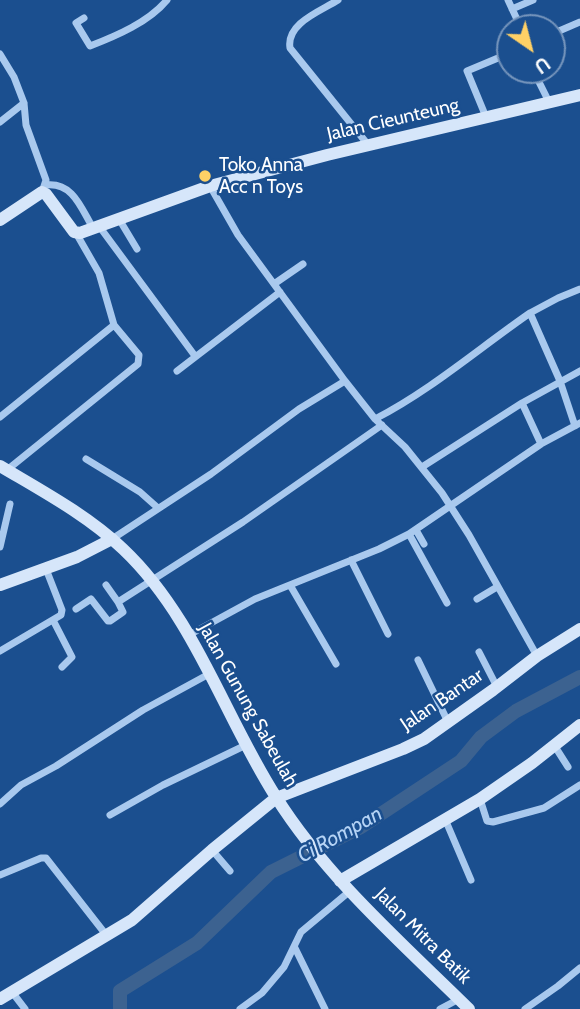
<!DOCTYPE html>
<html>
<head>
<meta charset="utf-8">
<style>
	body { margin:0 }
	#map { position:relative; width:580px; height:1009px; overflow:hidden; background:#1b4f8f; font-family:Cabin,sans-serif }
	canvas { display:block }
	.north { position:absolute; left:496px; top:14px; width:70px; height:70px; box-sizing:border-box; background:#1b4f8f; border:2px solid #7695bc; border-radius:50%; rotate:145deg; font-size:19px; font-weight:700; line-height:28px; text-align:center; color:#fff }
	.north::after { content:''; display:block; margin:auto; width:24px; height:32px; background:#ffd166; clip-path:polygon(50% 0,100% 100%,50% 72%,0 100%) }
</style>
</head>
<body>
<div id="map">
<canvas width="580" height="1009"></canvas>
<div class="north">U</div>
</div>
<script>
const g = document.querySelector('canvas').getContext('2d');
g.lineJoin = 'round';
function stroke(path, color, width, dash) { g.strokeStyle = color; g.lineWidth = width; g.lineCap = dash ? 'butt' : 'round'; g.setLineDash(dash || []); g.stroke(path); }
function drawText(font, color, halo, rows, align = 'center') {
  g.font = font + ' Cabin,sans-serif'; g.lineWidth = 5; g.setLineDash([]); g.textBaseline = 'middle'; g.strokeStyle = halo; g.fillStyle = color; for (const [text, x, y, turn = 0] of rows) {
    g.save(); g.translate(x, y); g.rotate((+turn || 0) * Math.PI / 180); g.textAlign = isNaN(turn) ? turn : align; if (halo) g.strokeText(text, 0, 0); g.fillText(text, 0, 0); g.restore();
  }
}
stroke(new Path2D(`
	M120,1009V991L197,943L271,872L361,827L461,761L481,737L516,711L580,677`), '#3c6290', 14);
stroke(new Path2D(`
	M338,0C321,11 286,23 290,48L369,146
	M508,0L521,28
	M512,9L533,0
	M84,18L76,23L90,46C116,36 149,22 167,0
	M552,34L580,22
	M0,54L14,77L24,103L26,125L46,180L42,192
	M533,70L549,102
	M486,117L467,71L510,53
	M0,122L24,103
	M46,185C73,182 81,208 93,228
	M210,186L238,235L345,381L375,419L405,447L442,493L469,535L537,656
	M119,219L137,249
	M99,226L195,356
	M274,284L303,264
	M530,313L558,298L580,289
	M177,371L280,292
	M522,403L541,444
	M0,417L114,325L99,273L76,233
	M375,419C431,390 478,349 530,313L560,381L575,426
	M86,459L140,492L158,508
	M422,467L522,403L580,371
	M7,470L138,364L139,355L114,325
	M416,530L424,544
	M409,534L447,603
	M112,539L211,474L299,409L345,381
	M0,547L10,504
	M351,560L388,634
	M106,585L118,602
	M290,585L336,664
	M477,599L497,587
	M76,609L91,599L108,621H110L123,612L118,602L243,522L382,425
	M53,620L72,657L62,667
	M189,635L255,599L379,549L409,534L541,444L580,423
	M0,651L61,615L62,610L46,569
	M479,652L497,687
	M418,660L448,722
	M554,745L568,767
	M480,799L487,821L493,822L544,808L580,785
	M0,804L21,785L56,766L143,710L209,674
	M110,815L163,785L246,745
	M445,819L471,880
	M212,850L230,871
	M0,875L41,858H46L107,936
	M295,948L325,1009
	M12,992L25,1009
	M240,1009L262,993L284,967L301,932L350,891
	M440,1009L459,999
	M525,1009L558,986L580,968`), '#a9c9ee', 7);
stroke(new Path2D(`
	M0,220L42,192L46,194L74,232L80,233L210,186L327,155L580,95
	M0,466C42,491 87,515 123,549C195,617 224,716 276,797C327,878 402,943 469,1009
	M0,585L77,557L112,539
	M340,881L480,799L532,763L580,725
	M0,999L132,920L212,850L276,798L403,749L424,739L493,690L537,656L580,629`), '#d6e6fa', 12);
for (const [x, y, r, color] of [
	[205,176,7,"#ffd166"]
]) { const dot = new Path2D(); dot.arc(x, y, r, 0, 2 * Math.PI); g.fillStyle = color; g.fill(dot); stroke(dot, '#1b4f8f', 2.5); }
drawText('19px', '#fff', '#1b4f8f', [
	["Jalan Cieunteung",393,120,-13],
	["Jalan Bantar",442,700,-34],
	["Jalan Gunung Sabeulah",248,705,61],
	["Jalan Mitra Batik",423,936,45]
]);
drawText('19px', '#fff', '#1b4f8f', [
	["Toko Anna",219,165],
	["Acc n Toys",219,187]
], 'left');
drawText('italic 21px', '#b5d3f5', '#1b4f8f', [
	["Ci Rompan",340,835,-29]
]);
</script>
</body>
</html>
